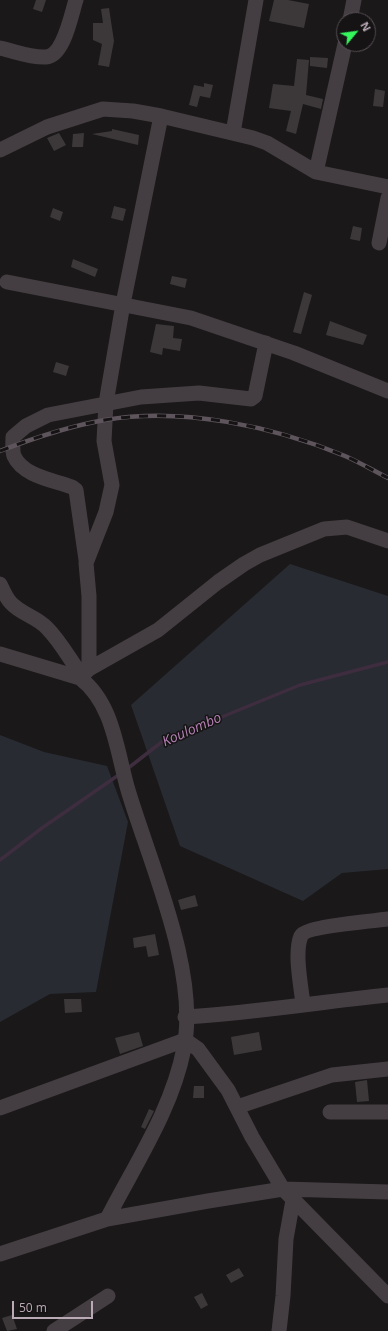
<!DOCTYPE html>
<html>
<head>
<meta charset="utf-8">
<style>
	body { margin:0 }
	#map { position:relative; width:388px; height:1331px; overflow:hidden; background:#1a1819; font-family:"Open Sans",sans-serif }
	canvas { display:block }
	.north { position:absolute; left:336px; top:12px; width:40px; height:40px; box-sizing:border-box; background:#151314; border:1px solid #574f55; border-radius:50%; rotate:61deg; font-size:11px; font-weight:700; line-height:16px; text-align:center; color:#baaab6 }
	.north::after { content:''; display:block; margin:auto; width:14px; height:18px; background:#35f55d; clip-path:polygon(50% 0,100% 100%,50% 72%,0 100%) }
	.scale { position:absolute; left:12px; top:1301px; width:81px; height:18px; box-sizing:border-box; border:2px solid #baaab6; border-top:0; padding-left:5px; font-size:12px; line-height:14px; white-space:nowrap; color:#baaab6; -webkit-text-stroke:3px #151314; paint-order:stroke }
</style>
</head>
<body>
<div id="map">
<canvas width="388" height="1331"></canvas>
<div class="north">N</div>
<div class="scale">50 m</div>
</div>
<script>
const g = document.querySelector('canvas').getContext('2d');
g.lineJoin = 'round';
function fillPath(path, color) { g.fillStyle = color; g.fill(path, 'evenodd'); }
function stroke(path, color, width, dash) { g.strokeStyle = color; g.lineWidth = width; g.lineCap = dash ? 'butt' : 'round'; g.setLineDash(dash || []); g.stroke(path); }
function drawText(font, color, halo, rows, align = 'center') {
  g.font = font + ' "Open Sans",sans-serif'; g.lineWidth = 3; g.setLineDash([]); g.textBaseline = 'middle'; g.strokeStyle = halo; g.fillStyle = color; for (const [text, x, y, turn = 0] of rows) {
    g.save(); g.translate(x, y); g.rotate((+turn || 0) * Math.PI / 180); g.textAlign = isNaN(turn) ? turn : align; if (halo) g.strokeText(text, 0, 0); g.fillText(text, 0, 0); g.restore();
  }
}
fillPath(new Path2D(`
	M290,564L388,596V869L342,873L303,901L180,846L131,705Z
	M0,735L44,752L107,766L128,822L96,992L50,994L0,1022Z`), '#282b32');
stroke(new Path2D(`
	M127,769L163,741L300,685L388,662
	M0,860L42,828L120,774`), '#3e2d3f', 3.5);
fillPath(new Path2D(`
	M36,0H46L42,12L33,9Z
	M274,0H288L309,4L304,28L269,21Z
	M109,8L114,41L109,67L98,65L102,44L93,40V23H103L101,9Z
	M310,57L328,58L327,68L310,66Z
	M297,59L309,60L306,95L323,99L321,109L303,104L296,134L286,131L291,111L269,108L273,84L294,86Z
	M204,83L213,85L210,98L200,96L197,107L189,105L194,85L204,87Z
	M375,89L385,91L383,107L373,106Z
	M112,129L139,135L138,145L92,134L112,131Z
	M59,133L66,145L54,151L47,138Z
	M84,133L83,147H72L73,134Z
	M114,206L126,209L123,221L111,218Z
	M53,208L63,212L60,221L50,217Z
	M353,226L362,228L360,241L350,239Z
	M73,259L98,269L95,277L71,267Z
	M172,276L187,279L185,288L170,284Z
	M304,292L312,295L301,334L293,332Z
	M330,321L367,335L363,345L326,335Z
	M156,324L174,326L173,338L182,339L180,351L163,348L162,355L150,352Z
	M56,362L69,366L66,376L53,372Z
	M195,895L198,906L181,910L178,900Z
	M155,934L159,955L148,957L146,946L134,948L133,938Z
	M64,999H81L82,1012L65,1013Z
	M139,1032L143,1046L120,1054L115,1038Z
	M259,1032L262,1050L234,1055L231,1037Z
	M367,1080L369,1101L357,1102L355,1082Z
	M194,1086H204V1098H193Z
	M149,1109L154,1111L145,1129L141,1127Z
	M239,1268L244,1276L231,1283L226,1275Z
	M202,1293L208,1305L201,1309L194,1297Z
	M12,1315L17,1329L7,1331L2,1318Z`), '#3c383a');
stroke(new Path2D(`
	M350,20L354,0
	M0,48C14,51 31,58 46,57C64,56 71,15 76,0
	M233,133L256,0
	M0,150L47,127L103,109L133,111L161,116L253,138L267,143L316,172L388,187
	M316,172L345,44
	M379,243L388,198
	M7,282L191,318L294,353L388,391
	M86,560L76,490L72,487C53,480 23,476 14,456C12,451 13,442 13,437L26,426L48,415L141,397L199,393L251,399L255,396L266,343
	M0,584C3,590 6,598 11,603C21,614 37,617 47,628C61,642 70,660 82,676
	M0,654L80,678C114,704 117,753 128,790C150,864 199,971 184,1048C172,1110 135,1164 107,1219
	M89,669V596L86,563L106,512L112,485L104,441L106,403L123,304L161,116
	M83,675L89,669L158,630L218,582L244,564L260,555L324,529L347,527L388,541
	M303,1004C301,986 294,952 301,936C306,926 375,921 388,919
	M185,1017C253,1013 320,1002 388,995
	M237,1107L332,1075L388,1069
	M0,1108L185,1040L198,1049L228,1090L252,1137L283,1189L388,1296
	M330,1112H388
	M0,1254L107,1219L208,1201L283,1189L388,1192
	M54,1331L108,1296
	M279,1331L283,1296L286,1239L293,1200`), '#443e42', 15);
const rail = new Path2D(`
	M0,451C34,438 69,426 105,420C182,407 273,426 345,456C359,462 374,471 388,478`);
stroke(rail, '#5e555c', 4.5);
stroke(rail, '#151314', 3, [9]);
drawText('italic 14px', '#b581b5', '#151314', [
	["Koulombo",192,730,-24]
]);
</script>
</body>
</html>
